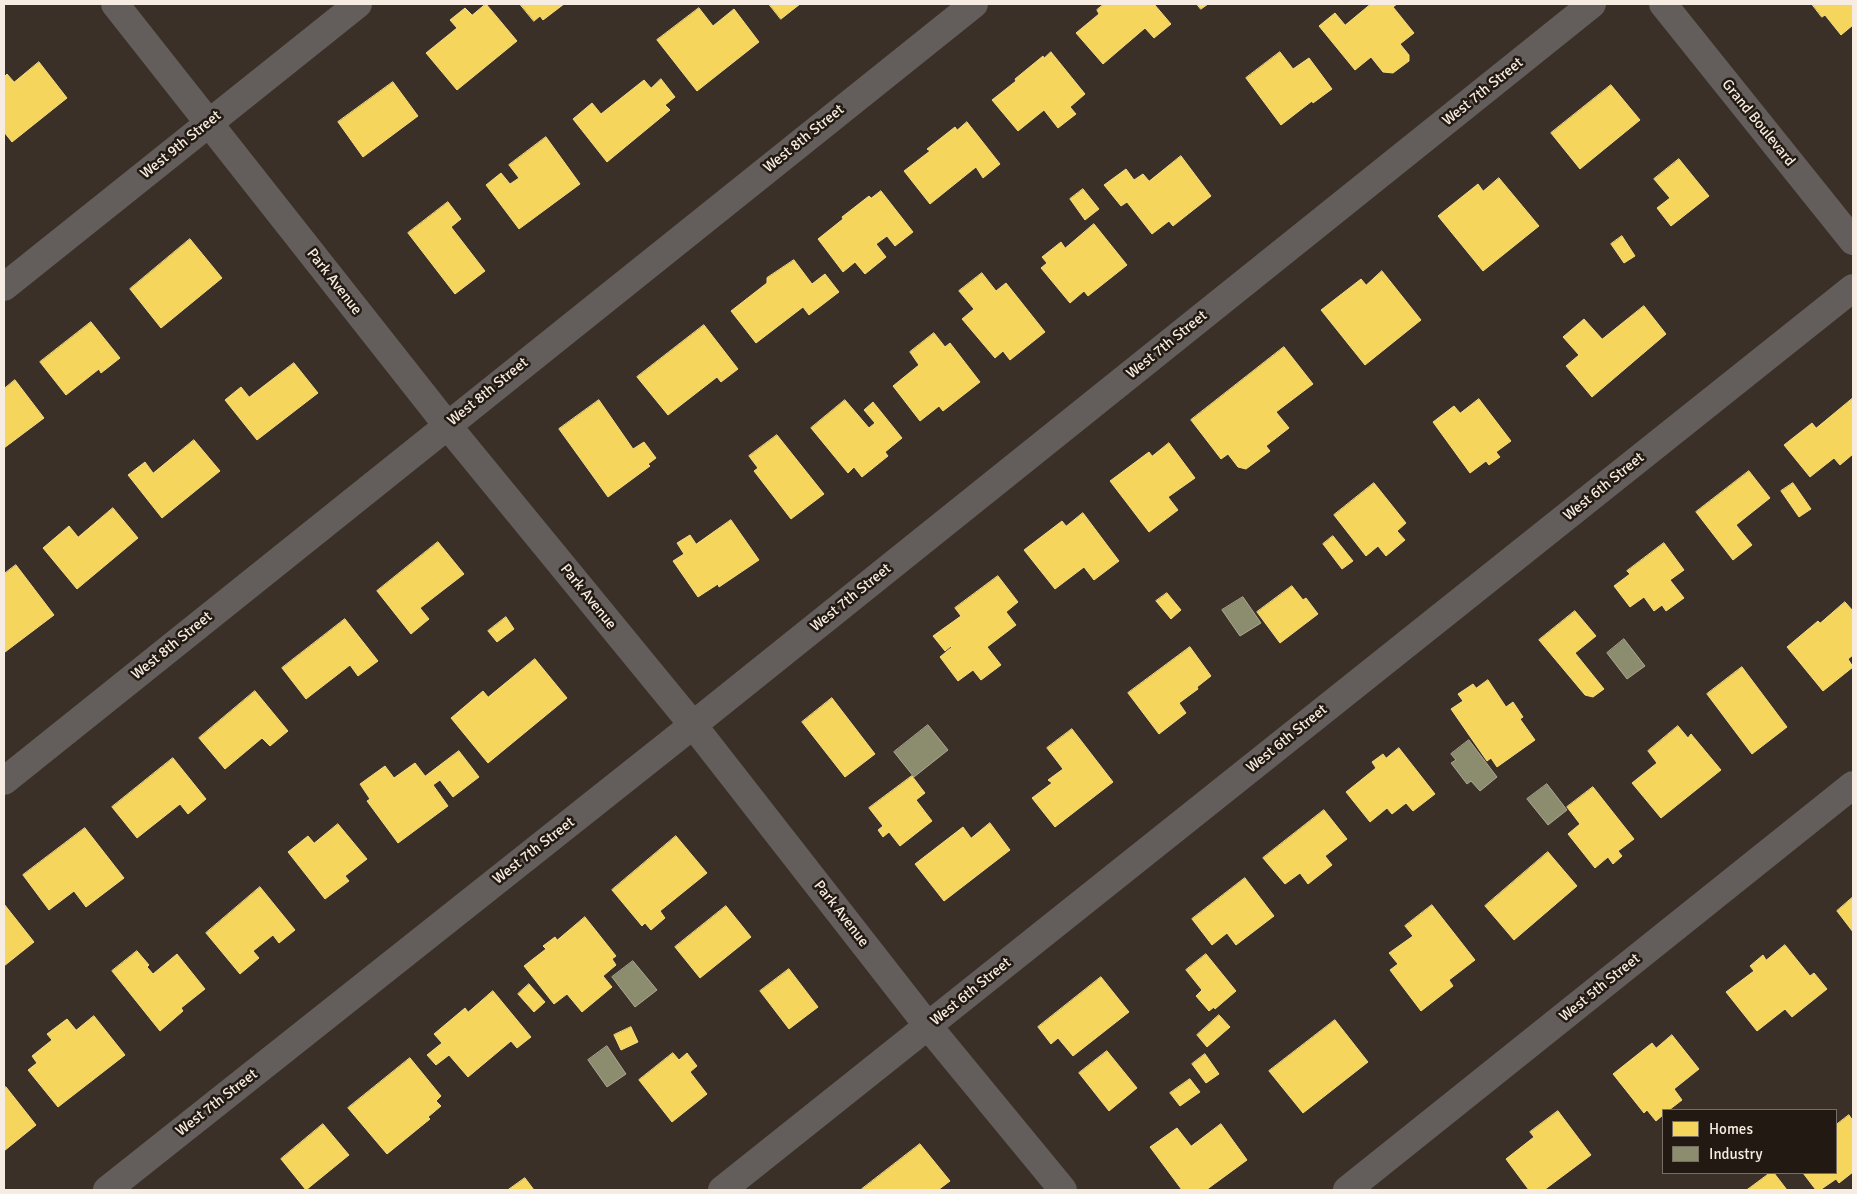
<!DOCTYPE html>
<html>
<head>
<meta charset="utf-8">
<style>
	body { margin:0 }
	#map { position:relative; width:1857px; height:1194px; overflow:hidden; background:#3a3027; font-family:Signika,sans-serif }
	canvas { display:block }
	.frame { position:absolute; inset:0; border:5px solid #f7ece1; pointer-events:none }
	.legend { position:absolute; left:1662px; top:1109px; width:175px; height:65px; box-sizing:border-box; background:#221a12; border:1px solid #776e65; margin:0; padding:6px 9px; list-style:none; font-size:15px; color:#f7ece1 }
	.legend li { display:flex; align-items:center; gap:10px; height:25px }
	.legend b { width:25px; border:1px solid #776e65 }
</style>
</head>
<body>
<div id="map">
<canvas width="1857" height="1194"></canvas>
<div class="frame"></div>
<ul class="legend">
<li><b style="height:14px;background:#f6d55c"></b>Homes</li>
<li><b style="height:14px;background:#8c8c6e"></b>Industry</li>
</ul>
</div>
<script>
const g = document.querySelector('canvas').getContext('2d');
g.lineJoin = 'round';
function fillPath(path, color) { g.fillStyle = color; g.fill(path, 'evenodd'); }
function stroke(path, color, width, dash) { g.strokeStyle = color; g.lineWidth = width; g.lineCap = dash ? 'butt' : 'round'; g.setLineDash(dash || []); g.stroke(path); }
function drawText(font, color, halo, rows, align = 'center') {
  g.font = font + ' Signika,sans-serif'; g.lineWidth = 5; g.setLineDash([]); g.textBaseline = 'middle'; g.strokeStyle = halo; g.fillStyle = color; for (const [text, x, y, turn = 0] of rows) {
    g.save(); g.translate(x, y); g.rotate((+turn || 0) * Math.PI / 180); g.textAlign = isNaN(turn) ? turn : align; if (halo) g.strokeText(text, 0, 0); g.fillText(text, 0, 0); g.restore();
  }
}
const homes = new Path2D(`
	M486,4L517,41L457,90L426,53L457,28L450,20L465,8L472,15Z
	M520,4H564L543,20L540,16L534,21Z
	M769,4H800L781,19Z
	M1104,4H1154L1171,24L1154,38L1145,28L1103,64L1076,33L1099,14L1097,10Z
	M1197,4H1208L1201,9Z
	M1371,4H1397L1393,7L1414,33L1400,44L1409,55V61L1393,73L1383,72L1371,57L1355,70L1319,26L1335,13L1345,25Z
	M1812,4H1853V25L1841,35L1825,15L1822,17Z
	M699,8L713,26L734,9L759,42L697,91L657,40Z
	M1051,52L1085,94L1070,107L1076,114L1058,128L1044,110L1018,131L992,100L1016,81L1015,79L1043,56L1044,58Z
	M1280,52L1293,69L1309,58L1332,89L1313,103L1312,101L1281,125L1246,78Z
	M39,62L67,98L12,142L4,132V77L7,74L14,82Z
	M661,79L675,97L665,105L670,110L607,162L573,119L592,103L601,114L644,80L651,88Z
	M393,82L418,116L363,157L338,122Z
	M1611,85L1640,120L1580,169L1551,133Z
	M967,122L1000,164L983,178L976,167L930,204L904,171L930,151L927,149L955,127L957,130Z
	M546,137L580,184L519,229L486,185L501,173L510,184L519,178L509,165Z
	M1181,156L1211,196L1173,226L1169,221L1152,234L1127,202L1121,206L1104,185L1126,169L1134,180L1143,174L1149,181Z
	M1679,159L1709,196L1671,226L1657,208L1670,198L1654,179Z
	M1499,178L1539,226L1483,271L1438,216L1478,184L1483,191Z
	M1083,189L1099,209L1085,220L1070,199Z
	M881,191L913,232L895,246L887,236L876,244L886,257L865,274L855,262L843,272L818,239L843,219L842,217L869,196L871,198Z
	M448,202L461,219L451,227L485,271L455,294L408,233Z
	M1094,224L1127,265L1088,296L1084,291L1070,303L1041,268L1047,263L1042,257L1061,242L1065,248Z
	M1622,236L1635,256L1624,263L1611,244Z
	M190,239L222,278L161,328L130,289Z
	M794,260L812,284L825,274L839,292L809,315L803,307L756,343L731,311L767,283V278Z
	M1382,271L1421,320L1365,365L1321,310L1361,279L1366,285Z
	M982,273L996,291L1006,283L1045,332L1010,360L1003,351L995,358L962,319L974,309L959,291Z
	M1644,306L1666,334L1592,397L1566,366L1579,355L1563,337L1584,319L1602,339Z
	M91,322L120,358L101,373L99,369L66,395L40,362Z
	M704,325L738,369L721,382L717,377L668,415L637,377Z
	M934,333L945,347L950,343L980,382L943,411L939,406L920,421L893,386L919,365L910,352Z
	M1284,347L1313,384L1276,412L1289,428L1266,446L1270,451L1246,469L1238,467L1228,454L1221,459L1191,420Z
	M294,363L318,393L257,440L225,400L241,387L249,397Z
	M15,380L44,418L4,448V389Z
	M1853,398V454L1840,465L1834,458L1810,477L1784,445L1812,423L1816,428Z
	M1479,399L1511,441L1496,452L1500,457L1489,465L1486,461L1470,473L1433,422L1454,406L1460,413Z
	M599,400L633,449L644,442L656,458L648,464L650,466L608,497L559,429Z
	M845,400L869,428L875,423L864,410L873,402L902,438L885,452L888,456L862,477L854,467L848,473L811,428Z
	M777,435L824,494L791,519L754,471L758,468L749,456Z
	M194,440L220,471L162,518L128,475L145,462L153,473Z
	M1169,443L1195,478L1168,497L1178,510L1149,532L1110,481L1149,452L1152,456Z
	M1749,471L1770,498L1736,525L1752,545L1733,560L1696,512Z
	M1374,483L1406,523L1397,531L1405,540L1386,556L1378,546L1366,556L1334,515Z
	M1793,483L1811,509L1799,517L1781,491Z
	M113,508L138,538L77,589L43,548L69,526L78,537Z
	M1083,513L1119,561L1094,580L1084,567L1055,589L1024,550L1062,521L1066,526Z
	M731,520L759,560L719,587L718,584L698,597L673,561L684,554L677,543L690,535L696,544Z
	M1333,536L1353,561L1342,569L1323,544Z
	M438,542L464,574L420,608L429,619L411,634L377,591Z
	M1664,543L1684,570L1670,580L1684,598L1666,611L1662,605L1654,611L1644,597L1630,607L1614,586L1630,574L1627,571Z
	M16,565L54,615L5,652L4,649V574Z
	M998,576L1018,602L1006,612L1016,625L987,647L1001,665L981,680L973,670L958,681L940,657L952,647L951,646L945,651L933,636L961,616L955,608Z
	M1292,586L1303,600L1306,598L1318,614L1280,643L1257,612Z
	M1167,593L1181,610L1171,619L1156,601Z
	M1845,602L1853,611V655L1848,659L1853,667L1823,691L1787,647L1818,621L1820,623Z
	M1575,611L1596,636L1575,653L1604,689L1593,697L1585,695L1539,640Z
	M506,617L514,629L497,642L488,631Z
	M345,619L378,661L358,676L350,665L306,699L282,668Z
	M1190,647L1211,676L1197,687L1198,689L1179,703L1186,713L1159,734L1128,693Z
	M535,659L567,698L488,763L451,718L483,691L488,697Z
	M1742,667L1787,727L1752,754L1707,694Z
	M1488,680L1506,707L1513,702L1523,717L1520,719L1535,740L1497,767L1491,758L1487,761L1451,709L1463,701L1458,694L1473,684L1476,688Z
	M255,691L288,731L270,746L262,738L225,769L199,738Z
	M832,698L875,754L845,777L802,722Z
	M1678,726L1688,738L1691,734L1721,770L1661,818L1632,783L1657,763L1648,751Z
	M1072,729L1113,782L1055,827L1032,798L1052,783L1048,780L1063,769L1047,748Z
	M1399,748L1435,794L1413,811L1406,803L1392,814L1387,808L1370,822L1346,792L1376,768L1372,762L1383,754L1386,758Z
	M459,751L479,777L453,797L440,780L433,785L448,806L398,843L367,801L370,799L360,784L385,766L394,778L415,763L425,776Z
	M173,758L206,799L188,814L180,804L137,838L112,807Z
	M912,776L925,793L916,800L932,821L900,846L889,832L883,837L878,830L883,826L869,808Z
	M1593,787L1634,839L1618,851L1622,856L1613,864L1608,857L1595,868L1568,834L1580,824L1567,807Z
	M1324,810L1347,839L1325,856L1332,865L1308,884L1300,873L1285,884L1263,858Z
	M990,823L1010,850L944,901L915,864L963,827L971,838Z
	M338,824L367,859L345,876L349,881L325,899L288,852L308,836L314,843Z
	M85,828L124,878L86,907L74,891L49,910L23,875Z
	M676,836L707,873L660,911L665,918L651,930L645,923L642,926L612,890Z
	M1548,852L1577,886L1514,940L1485,906Z
	M1245,878L1274,916L1236,945L1227,933L1212,945L1192,919Z
	M260,887L295,930L279,943L273,935L253,951L259,958L240,974L206,933Z
	M1853,897V932L1837,911Z
	M4,904L34,942L4,966Z
	M1432,905L1475,960L1449,980L1453,986L1421,1011L1390,970L1398,964L1389,953L1413,936L1405,926Z
	M726,906L751,937L700,978L675,947Z
	M585,917L616,956L612,959L616,965L603,976L612,987L582,1012L567,994L554,1004L524,966L546,949L543,946L555,937L557,940Z
	M1785,945L1810,976L1814,973L1827,989L1792,1017L1785,1009L1757,1031L1726,992L1754,971L1750,966L1763,955L1766,960Z
	M137,951L149,965L147,967L153,974L177,954L205,989L181,1008L183,1011L160,1031L112,971Z
	M1206,954L1236,991L1215,1009L1214,1007L1209,1011L1196,996L1202,990L1186,970Z
	M789,969L818,1007L789,1029L760,991Z
	M1101,977L1129,1012L1073,1056L1058,1038L1051,1044L1038,1027Z
	M529,984L545,1002L534,1012L518,994Z
	M493,991L531,1037L517,1048L511,1041L468,1077L449,1055L436,1065L427,1055L442,1043L434,1034L465,1008L468,1012Z
	M1219,1015L1230,1027L1207,1047L1197,1035Z
	M94,1016L125,1055L58,1107L28,1070L37,1063L32,1056L52,1040L47,1034L67,1019L76,1030Z
	M1335,1020L1368,1062L1303,1113L1269,1071Z
	M631,1027L638,1042L621,1050L614,1035Z
	M1672,1035L1699,1069L1674,1089L1682,1100L1669,1110H1663V1115L1656,1121L1647,1110L1644,1113L1613,1074L1652,1043L1656,1048Z
	M1107,1051L1137,1088L1109,1111L1079,1073Z
	M673,1053L679,1060L687,1053L697,1066L690,1072L707,1094L672,1122L639,1080Z
	M1205,1054L1219,1074L1206,1083L1192,1064Z
	M410,1058L441,1096L436,1101L441,1106L428,1117L430,1119L387,1154L348,1108Z
	M1190,1079L1200,1092L1180,1106L1170,1093Z
	M6,1087L36,1125L4,1151V1088Z
	M1558,1111L1591,1155L1544,1190H1529L1506,1159L1534,1137L1530,1132Z
	M1849,1115L1853,1121V1172L1839,1183L1836,1179L1820,1190H1816L1803,1173H1836V1125Z
	M323,1124L349,1155L306,1190L281,1159Z
	M1221,1124L1247,1160L1206,1190H1182L1150,1147L1177,1128L1191,1146Z
	M920,1144L950,1181L938,1190H863L862,1189Z
	M1770,1173H1774L1787,1190H1747Z
	M525,1178L534,1190H508Z`);
fillPath(homes, '#f6d55c');
stroke(homes, '#f6dc84', 1);
const industry = new Path2D(`
	M1243,597L1261,623L1240,636L1222,610Z
	M1624,639L1645,666L1627,679L1607,653Z
	M928,725L948,750L914,777L894,752Z
	M1469,740L1497,777L1480,791L1471,781L1467,784L1451,763L1456,760L1451,754Z
	M1547,784L1567,810L1548,825L1527,799Z
	M633,961L657,990L635,1007L612,977Z
	M607,1046L626,1074L607,1087L588,1060Z`);
fillPath(industry, '#8c8c6e');
stroke(industry, '#aca990', 1);
stroke(new Path2D(`
	M115,4L447,425L693,725L928,1026L1063,1190
	M1663,4L1853,241
	M4,287L358,4
	M4,781L974,4
	M107,1190L693,725L1592,4
	M722,1190L1853,288
	M1347,1190L1853,785`), '#635e5b', 28);
drawText('15px', '#f7ece1', '#221a12', [
	["West 7th Street",1483,92,-39],
	["Grand Boulevard",1758,123,51],
	["West 8th Street",804,139,-39],
	["West 9th Street",181,145,-39],
	["Park Avenue",334,282,52],
	["West 7th Street",1167,345,-39],
	["West 8th Street",488,392,-39],
	["West 6th Street",1604,487,-39],
	["Park Avenue",588,597,51],
	["West 7th Street",851,598,-39],
	["West 8th Street",172,646,-39],
	["West 6th Street",1287,739,-39],
	["West 7th Street",534,851,-38],
	["Park Avenue",841,914,52],
	["West 5th Street",1600,988,-39],
	["West 6th Street",971,992,-39],
	["West 7th Street",217,1103,-38]
]);
</script>
</body>
</html>
